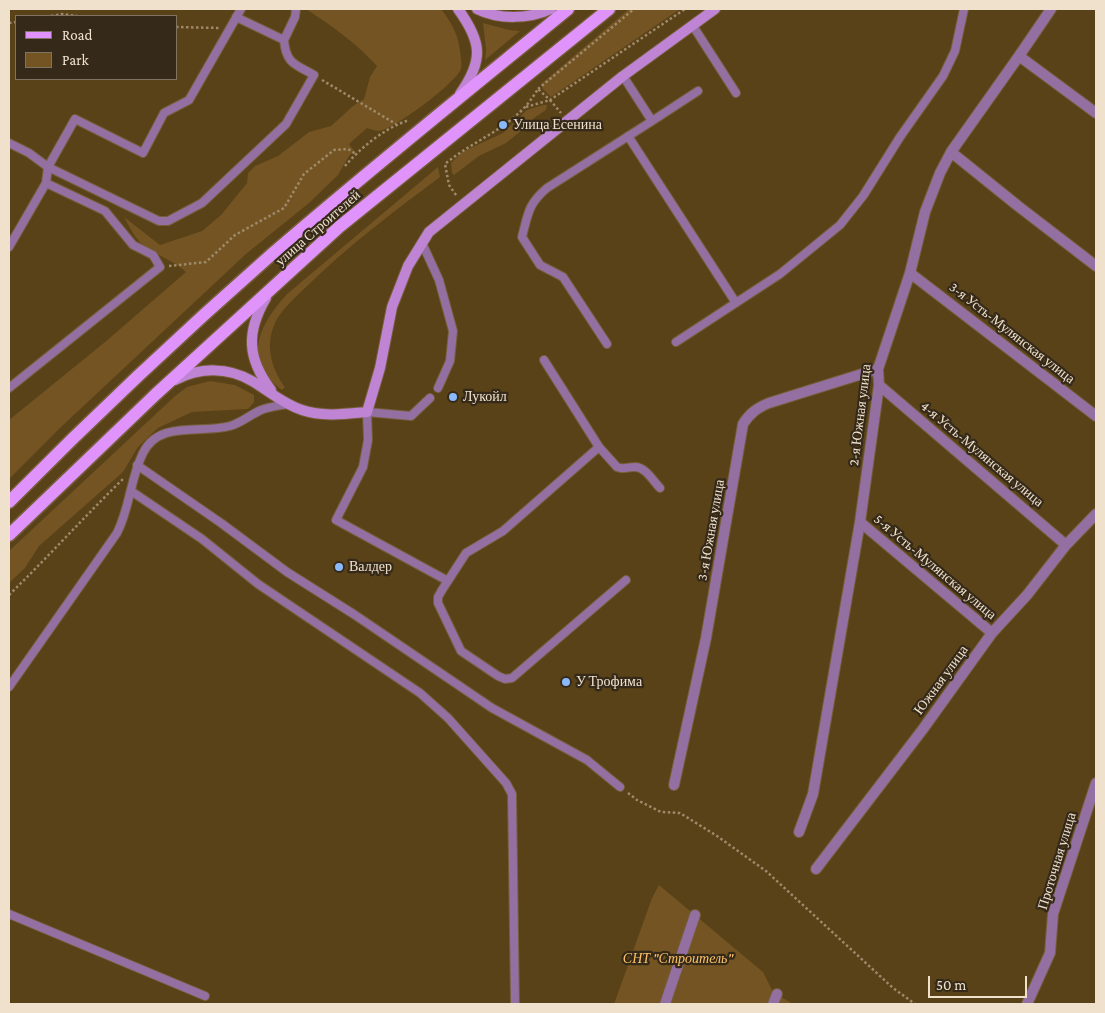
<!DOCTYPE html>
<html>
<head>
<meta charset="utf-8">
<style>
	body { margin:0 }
	#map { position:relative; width:1105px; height:1013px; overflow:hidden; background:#594118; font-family:"Crimson Pro",serif }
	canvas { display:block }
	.frame { position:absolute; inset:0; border:10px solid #f0e1cc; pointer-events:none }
	.legend { position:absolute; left:15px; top:15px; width:162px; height:65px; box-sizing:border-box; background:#352a19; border:1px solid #807361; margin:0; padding:6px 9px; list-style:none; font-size:15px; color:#f0e1cc }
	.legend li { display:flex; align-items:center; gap:10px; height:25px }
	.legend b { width:25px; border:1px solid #807361 }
	.scale { position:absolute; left:928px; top:976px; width:99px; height:22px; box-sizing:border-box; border:2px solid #f0e1cc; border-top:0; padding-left:6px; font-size:15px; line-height:18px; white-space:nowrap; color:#f0e1cc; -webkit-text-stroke:4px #352a19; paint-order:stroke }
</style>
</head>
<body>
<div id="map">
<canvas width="1105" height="1013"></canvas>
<div class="frame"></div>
<ul class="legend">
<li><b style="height:6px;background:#e093fa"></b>Road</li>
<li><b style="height:14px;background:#735422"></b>Park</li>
</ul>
<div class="scale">50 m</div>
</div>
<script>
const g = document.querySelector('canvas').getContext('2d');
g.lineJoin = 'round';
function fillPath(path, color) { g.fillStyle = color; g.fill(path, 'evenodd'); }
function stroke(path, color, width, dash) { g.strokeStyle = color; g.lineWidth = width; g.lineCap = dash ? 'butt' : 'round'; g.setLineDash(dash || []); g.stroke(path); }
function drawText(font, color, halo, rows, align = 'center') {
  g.font = font + ' "Crimson Pro",serif'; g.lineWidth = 4.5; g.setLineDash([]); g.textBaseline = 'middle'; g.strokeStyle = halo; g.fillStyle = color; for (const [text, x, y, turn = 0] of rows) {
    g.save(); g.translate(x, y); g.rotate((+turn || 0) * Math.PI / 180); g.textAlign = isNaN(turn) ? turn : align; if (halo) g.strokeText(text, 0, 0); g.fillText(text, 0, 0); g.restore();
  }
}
fillPath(new Path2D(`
	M306,9H441C454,26 459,36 461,58C461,61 462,66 461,69C456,83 393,130 379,131C375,131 371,129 367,128L349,144L354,151L349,156L338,175L309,203L246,254L60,428L9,479V420L105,342L186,272C173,260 155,255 142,244C134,237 129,226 124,217L160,245L202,231L221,215L247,183L248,173L255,166L278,156L309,132L331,126L353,106L364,99L370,77L377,66C356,43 332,26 306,9Z
	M629,9H680L551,97L543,89L541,84Z
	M483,23L509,30L520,31L485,60L486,50Z
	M543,105H547L546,110L534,118L521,131L506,143L479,156L454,175L452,173L451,163L462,152L503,133L527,110Z
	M438,167L440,177C393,212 347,247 305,288C295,298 281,310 275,323C265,345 271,368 285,387L282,390C241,360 259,325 287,294Z
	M210,381L235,385L254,395V402L248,409L192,412L158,428L138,447L123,472L39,546L25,568L9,583V551L175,396L187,387Z
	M659,885L763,972L773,992L793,1004H614L652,898Z`), '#735422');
const lane = new Path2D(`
	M693,26L736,93
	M284,40L295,17L296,9
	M652,121L698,91
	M628,136L736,303
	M9,143L29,153L48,167L159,221H168L202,203L286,124L314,75C295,64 286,64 284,40L236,17
	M422,243L439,280L453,331L450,361L438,388
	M9,247L46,183
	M676,342L780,274L840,225L863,196L900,137L943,76L955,51L964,9
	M607,344L563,277L540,265L522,237C528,214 528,204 547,188L652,121L623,76
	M544,360L599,447L503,531L466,553L442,590L438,597V603L461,651L498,676L505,679L512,678L626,580
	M9,388L160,267L153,255L133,245L105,211L46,183L48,167L75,119L143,153L164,113L189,100L241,9
	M430,398L411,416L367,412L368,440L363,467L336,520L448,581
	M599,447L617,467C623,470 628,467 634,467C645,466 653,481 660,488
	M137,465L221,523L287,572L355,615L492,708L587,760L620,787
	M131,491L202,539L258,584L420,693L448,718L506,783L512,794L515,1004
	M9,687L117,533C130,508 130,479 143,453C159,420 200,434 230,426C241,423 250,415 261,410C269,407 278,406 287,404
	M9,914L205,996`);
const street = new Path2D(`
	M1019,56L1096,113
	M951,152L1018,206L1096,266
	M910,273L1096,416
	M879,385L1066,545
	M860,522L992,633
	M674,785L706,638L743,424C750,413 757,408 769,403L878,369
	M799,832L813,794L860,522L879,385L878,369L910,273L925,212L940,173L951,152L1019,56L1051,9
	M816,869L923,729L992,633L1027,595L1066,545L1096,514
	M665,1004L695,915
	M773,1004L777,994
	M1027,1004L1050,953L1053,914L1096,783`);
const secondary = new Path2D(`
	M458,9C482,42 484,60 460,94
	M477,9C499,20 529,19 551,9
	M266,298C246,332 247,358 271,390
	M175,380C200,367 228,367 252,381C269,391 283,404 302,410C323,417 345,414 367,412L380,368L392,307L408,266L429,232L623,76L715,9`);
const primary = new Path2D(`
	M9,502C94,416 181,334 272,254C369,170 469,90 568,9
	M9,535L156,394L339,227L609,9`);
stroke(lane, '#745e38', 10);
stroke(street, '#745e38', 12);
stroke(secondary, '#745e38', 12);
stroke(primary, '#745e38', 15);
stroke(new Path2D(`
	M51,16L62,14L77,16
	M9,23L16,22
	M176,27L220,28
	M322,80L396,124
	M538,89L634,9
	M526,107L550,100L561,113
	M345,166C361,147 385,128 409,120
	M456,195L449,185L445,164C470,143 501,132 524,108C530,102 534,95 538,89L550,100L685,9
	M169,266L206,262L235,235L284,208L304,174L334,150L348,149L356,154
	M9,595C48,557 84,517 123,479
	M628,793L637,800L661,812L680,813L717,836L766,871L893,988L915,1004`), '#9e8a6b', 2.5, [2.5, 2.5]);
stroke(lane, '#946fa1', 8);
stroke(street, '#946fa1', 10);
stroke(secondary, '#bf84d4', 10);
stroke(primary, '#e093fa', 12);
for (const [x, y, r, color] of [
	[503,125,5,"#8bbafc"],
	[453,397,5,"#8bbafc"],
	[339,567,5,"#8bbafc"],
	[566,682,5,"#8bbafc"]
]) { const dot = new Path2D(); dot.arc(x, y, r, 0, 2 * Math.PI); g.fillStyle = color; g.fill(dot); stroke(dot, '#352a19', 2); }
drawText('14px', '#f0e1cc', '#352a19', [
	["Улица Есенина",513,125],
	["Лукойл",463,397],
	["Валдер",349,567],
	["У Трофима",576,682]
], 'left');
drawText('14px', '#f0e1cc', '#352a19', [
	["улица Строителей",318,228,-41],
	["3-я Усть-Мулянская улица",1012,333,38],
	["2-я Южная улица",860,415,-83],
	["4-я Усть-Мулянская улица",982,454,40],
	["3-я Южная улица",711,530,-80],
	["5-я Усть-Мулянская улица",935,567,40],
	["Южная улица",941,680,-54],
	["Проточная улица",1057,861,-73]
]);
drawText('italic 14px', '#fec366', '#352a19', [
	["СНТ \"Строитель\"",678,959]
]);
</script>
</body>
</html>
